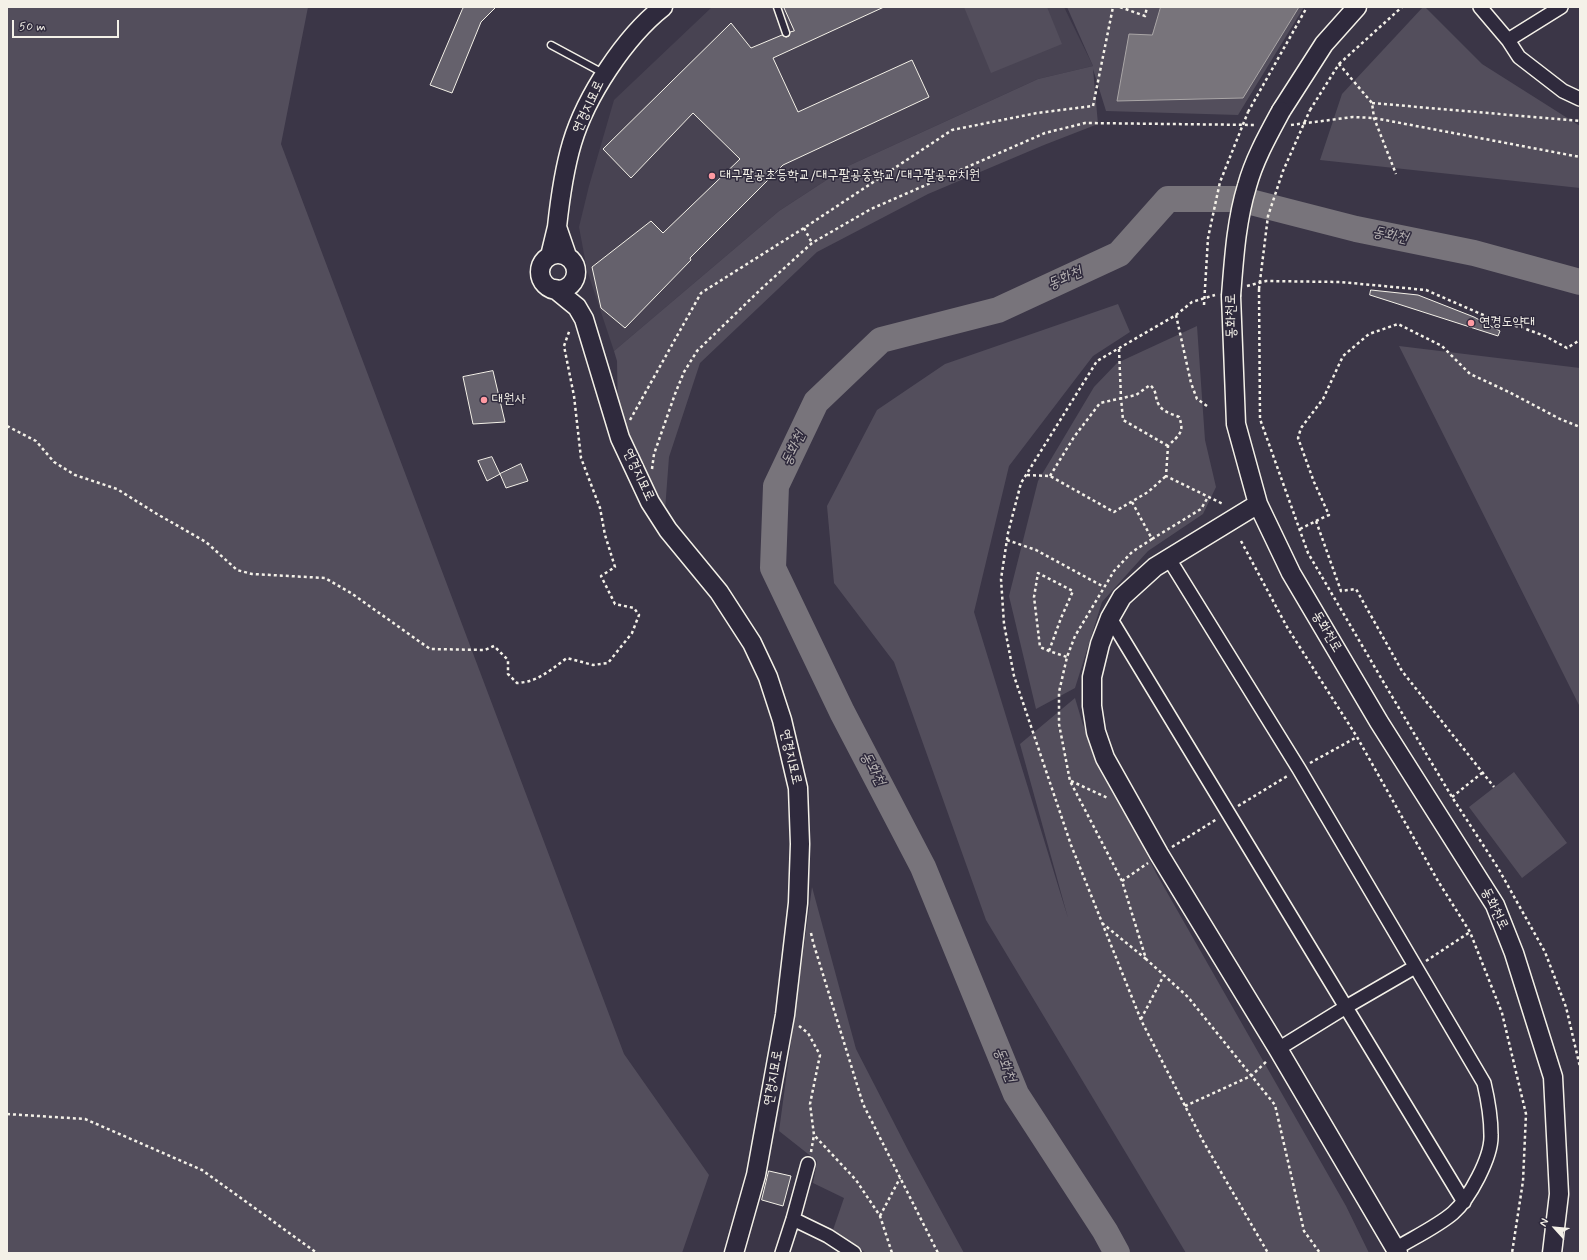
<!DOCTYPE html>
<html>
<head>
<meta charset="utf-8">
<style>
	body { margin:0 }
	#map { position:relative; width:1587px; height:1260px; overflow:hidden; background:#3b3647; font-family:Mynerve,sans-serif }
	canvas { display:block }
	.frame { position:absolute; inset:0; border:8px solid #f4f1e8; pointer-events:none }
	.north { position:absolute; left:1535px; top:1208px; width:40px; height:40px; -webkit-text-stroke:3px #2f2a3d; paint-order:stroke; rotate:297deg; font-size:11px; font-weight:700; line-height:16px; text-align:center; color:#f4f1e8 }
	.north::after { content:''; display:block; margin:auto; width:14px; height:18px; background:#f4f1e8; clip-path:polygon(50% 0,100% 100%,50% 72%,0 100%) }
	.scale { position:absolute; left:12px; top:20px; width:107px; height:18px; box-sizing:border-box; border:2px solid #f4f1e8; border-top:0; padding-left:5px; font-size:12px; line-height:14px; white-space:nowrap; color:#f4f1e8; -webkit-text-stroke:3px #2f2a3d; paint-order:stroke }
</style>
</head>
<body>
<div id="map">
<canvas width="1587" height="1260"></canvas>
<div class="frame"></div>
<div class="north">N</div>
<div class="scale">50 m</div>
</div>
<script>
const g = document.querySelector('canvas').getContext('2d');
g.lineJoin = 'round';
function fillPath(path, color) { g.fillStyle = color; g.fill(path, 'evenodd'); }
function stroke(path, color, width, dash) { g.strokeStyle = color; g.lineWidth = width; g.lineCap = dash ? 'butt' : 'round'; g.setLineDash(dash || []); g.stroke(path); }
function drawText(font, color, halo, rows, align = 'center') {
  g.font = font + ' Mynerve,"Poor Story",sans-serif'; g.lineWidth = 3; g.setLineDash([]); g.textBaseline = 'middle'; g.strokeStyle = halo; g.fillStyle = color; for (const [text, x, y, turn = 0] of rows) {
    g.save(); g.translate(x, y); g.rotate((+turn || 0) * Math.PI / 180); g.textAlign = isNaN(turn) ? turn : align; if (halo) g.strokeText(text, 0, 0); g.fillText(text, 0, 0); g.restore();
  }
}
fillPath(new Path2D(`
	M712,7H1064L1093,66L1038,79L848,166L779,211L614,351L587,270L579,227L589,186L614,100Z`), '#484352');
fillPath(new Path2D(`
	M7,7H308L281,144L624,1054L709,1175L682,1253H7Z
	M964,7H1047L1062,44L991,73Z
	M1067,7H1304L1238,115L1106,111L1093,69L1098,124L1044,145L928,194L817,252L700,363L669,457L665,510L640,471L618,415L617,361L614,351L779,211L848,166L1038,79L1093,66Z
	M1423,7H1425L1482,64L1580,126V188L1320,160L1342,94Z
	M1118,304L1130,332L1093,356L1009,466L974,612L1068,918L1020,744L1075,698L1083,725L1156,873L1346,1206L1369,1253H1186L986,920L894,662L834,583L827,506L877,410L945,364Z
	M1197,326L1205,440L1216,487L1203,514L1148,551L1102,602L1075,688L1036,709L1009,596L1038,481L1094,387L1117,363Z
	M1399,346L1580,368V707Z
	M1514,772L1567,843L1522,878L1469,807Z
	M812,887L856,1049L909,1152L964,1253H866L833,1230L844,1198L813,1183L817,1161L779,1131Z`), '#534e5c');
const water = new Path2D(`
	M1161,7H1299L1243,98L1117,101L1129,34L1152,35Z`);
fillPath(water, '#78747b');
stroke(water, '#aaa6a7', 1);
stroke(new Path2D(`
	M1110,1253L1115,1250`), '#aaa6a7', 4.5);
stroke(new Path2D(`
	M1117,1253L1105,1231L1016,1094L923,867L842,712L773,568L776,486L816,402L881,340L998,310L1119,254L1168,199H1239L1356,229L1474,253L1580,282`), '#78747b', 26);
const building = new Path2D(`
	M464,7H496L481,22L452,93L430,85L462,10Z
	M784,7H884L773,58L798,112L912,60L929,97L783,165L690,258L691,260L625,328L601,308L592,267L651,221L663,233L740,159L693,113L631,178L603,149L731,23L751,48L782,35L786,37L789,36L790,32L794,31Z
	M1371,290L1418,295L1474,317L1500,331L1498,336L1370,295Z
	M493,371L505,422L473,424L463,377Z
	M492,457L500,474L487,481L478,461Z
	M521,464L528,481L506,488L500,474Z
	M769,1171L791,1176L783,1206L762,1200Z`);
fillPath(building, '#65616c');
stroke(building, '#f4f1e8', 1);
const lane = new Path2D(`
	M777,7L786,33
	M551,45L603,73`);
const street = new Path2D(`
	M1480,7L1508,40L1519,57L1563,91L1580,99
	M1508,40L1561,7
	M1169,559L1299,769L1484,1083C1488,1100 1491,1117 1491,1135C1492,1157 1469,1199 1453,1213C1438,1226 1413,1238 1395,1249
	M1110,618L1464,1202
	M1278,1049L1346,1007L1415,967
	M793,1219L828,1236L854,1253
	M782,1253L793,1219L808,1164`);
const secondary = new Path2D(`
	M1281,111L1324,44L1357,7
	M557,227C560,199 564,170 572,143C586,96 625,37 663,7
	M540 272a18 18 0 1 1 36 0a18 18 0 1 1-36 0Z
	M550,256L557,227L567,256
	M555,289L577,307L584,319L620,438L650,502L668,530L719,592L752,643L768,677L782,720L798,788L800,844L798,903L785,1015L756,1175L734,1253
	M1231,296L1236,424L1258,504L1291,573L1379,722L1495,905L1514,953L1553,1077L1559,1194L1552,1253
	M1258,504L1155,567L1122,597L1110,618L1100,644L1092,677V706L1096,732L1105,758L1159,854L1278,1049L1398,1253`);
stroke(lane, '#f4f1e8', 9);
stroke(street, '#f4f1e8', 16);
stroke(secondary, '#f4f1e8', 21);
stroke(new Path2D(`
	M1120,7L1145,16L1147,7
	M1339,64L1402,7
	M1372,103L1580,121
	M1310,110L1339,64L1372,103L1374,118L1396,174
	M1248,112L1307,7
	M1291,125L1353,117L1374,118L1580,157
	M804,228L812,243
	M1247,286L1266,281L1340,282L1426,290L1497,321L1523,328L1545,336L1567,348L1580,340
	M1259,289L1260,419L1308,553L1384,683L1452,797L1498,868L1545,952L1566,1007L1580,1067
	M1176,315L1192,302L1215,295
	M1119,349L1121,398L1123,420L1168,446
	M1207,406L1197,399L1191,383L1176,315L1097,361L1021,483L1008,533L1001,579L1004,624L1014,676L1071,845L1141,1020L1203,1141L1268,1253
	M630,420L701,293L804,228L952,130L1037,113L1093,106L1113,7
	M7,426L36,441L54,462L75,475L117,489L157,514L206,542L237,570L252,574L325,578L351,593L430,649L485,650L494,646L508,660V674L517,683C538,682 550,670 567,658L593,665L608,663L632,633L639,615L634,608L615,604L601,576L615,567L605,535L600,508L581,458L574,396L564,346L570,329
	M652,469L654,454L675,394L684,372L697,351L761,289L812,243L871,209L1045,133L1085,123L1256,125
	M1027,475L1050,476L1114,512L1148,492L1166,476
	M1050,476L1074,437L1100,403L1136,395L1150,385C1158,392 1154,397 1159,405C1163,412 1172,414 1179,417C1185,432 1179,435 1168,446L1166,476L1223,504
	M1132,502L1152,539L1132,552L1114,571L1075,636L1067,657L1059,692V724L1070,781L1122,881L1146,959L1188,997L1275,1105L1304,1231L1320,1253
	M1316,521L1329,515L1314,482L1298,438L1301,428L1323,399L1343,356L1369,334L1398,324L1442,346L1470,374L1509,392L1560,419L1580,427
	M1300,529L1316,521L1341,591L1356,589L1402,671L1494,787
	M1152,539L1201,509L1208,497
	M1007,540L1036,550L1104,587
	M1241,541L1287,627L1357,737L1438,881L1470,932L1502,1013L1526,1114L1523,1181L1512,1253
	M1049,651L1061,618L1073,591L1038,573L1034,597L1040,647L1049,651L1067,657
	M1310,763L1357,737
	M1071,781L1108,798
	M1452,797L1482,773
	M1238,806L1289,775
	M1172,847L1217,819
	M1122,881L1148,863
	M1102,923L1146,959
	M811,933L813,942L863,1104L938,1253
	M1426,961L1470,932
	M1141,1019L1164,975
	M799,1026L808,1033L820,1055L810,1104L814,1135L856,1180L880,1216L892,1253
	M1185,1106L1251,1076L1268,1060
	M7,1114L85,1119L202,1170L317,1253
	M811,1152L814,1135
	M880,1216L900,1178`), '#f4f1e8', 2.5, [3, 3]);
stroke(lane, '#2f2a3d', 6);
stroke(street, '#2f2a3d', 13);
stroke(secondary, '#2f2a3d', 18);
const secondaryBridge = new Path2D(`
	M1231,296C1234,259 1236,222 1247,186C1254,160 1268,135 1281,111`);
stroke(secondaryBridge, '#f4f1e8', 21, []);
stroke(new Path2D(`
	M1259,289L1268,216L1283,171L1310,110
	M1204,305L1208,238L1220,182L1248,112`), '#f4f1e8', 2.5, [3, 3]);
stroke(secondaryBridge, '#2f2a3d', 18);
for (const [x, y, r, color] of [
	[712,176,4,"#ff9aa2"],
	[1471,323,4,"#ff9aa2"],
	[484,400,4,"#ff9aa2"]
]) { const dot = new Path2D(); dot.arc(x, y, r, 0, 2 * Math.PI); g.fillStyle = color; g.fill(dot); stroke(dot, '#2f2a3d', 1.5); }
drawText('14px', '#f4f1e8', '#2f2a3d', [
	["연경지묘로",589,107,-65],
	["동화천로",1232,316,-91],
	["연경지묘로",638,475,65],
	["동화천로",1326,632,59],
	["연경지묘로",790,757,77],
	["동화천로",1494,909,64],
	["연경지묘로",774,1078,-80]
]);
drawText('14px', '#f4f1e8', '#2f2a3d', [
	["대구팔공초등학교/대구팔공중학교/대구팔공유치원",720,176],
	["연경도약대",1479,323],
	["대원사",492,400]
], 'left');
drawText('italic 15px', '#b6b2b2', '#2f2a3d', [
	["동화천",1390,236,12],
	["동화천",1065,279,-24],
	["동화천",794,449,-64],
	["동화천",872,769,62],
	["동화천",1004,1065,68]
]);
</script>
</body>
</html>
